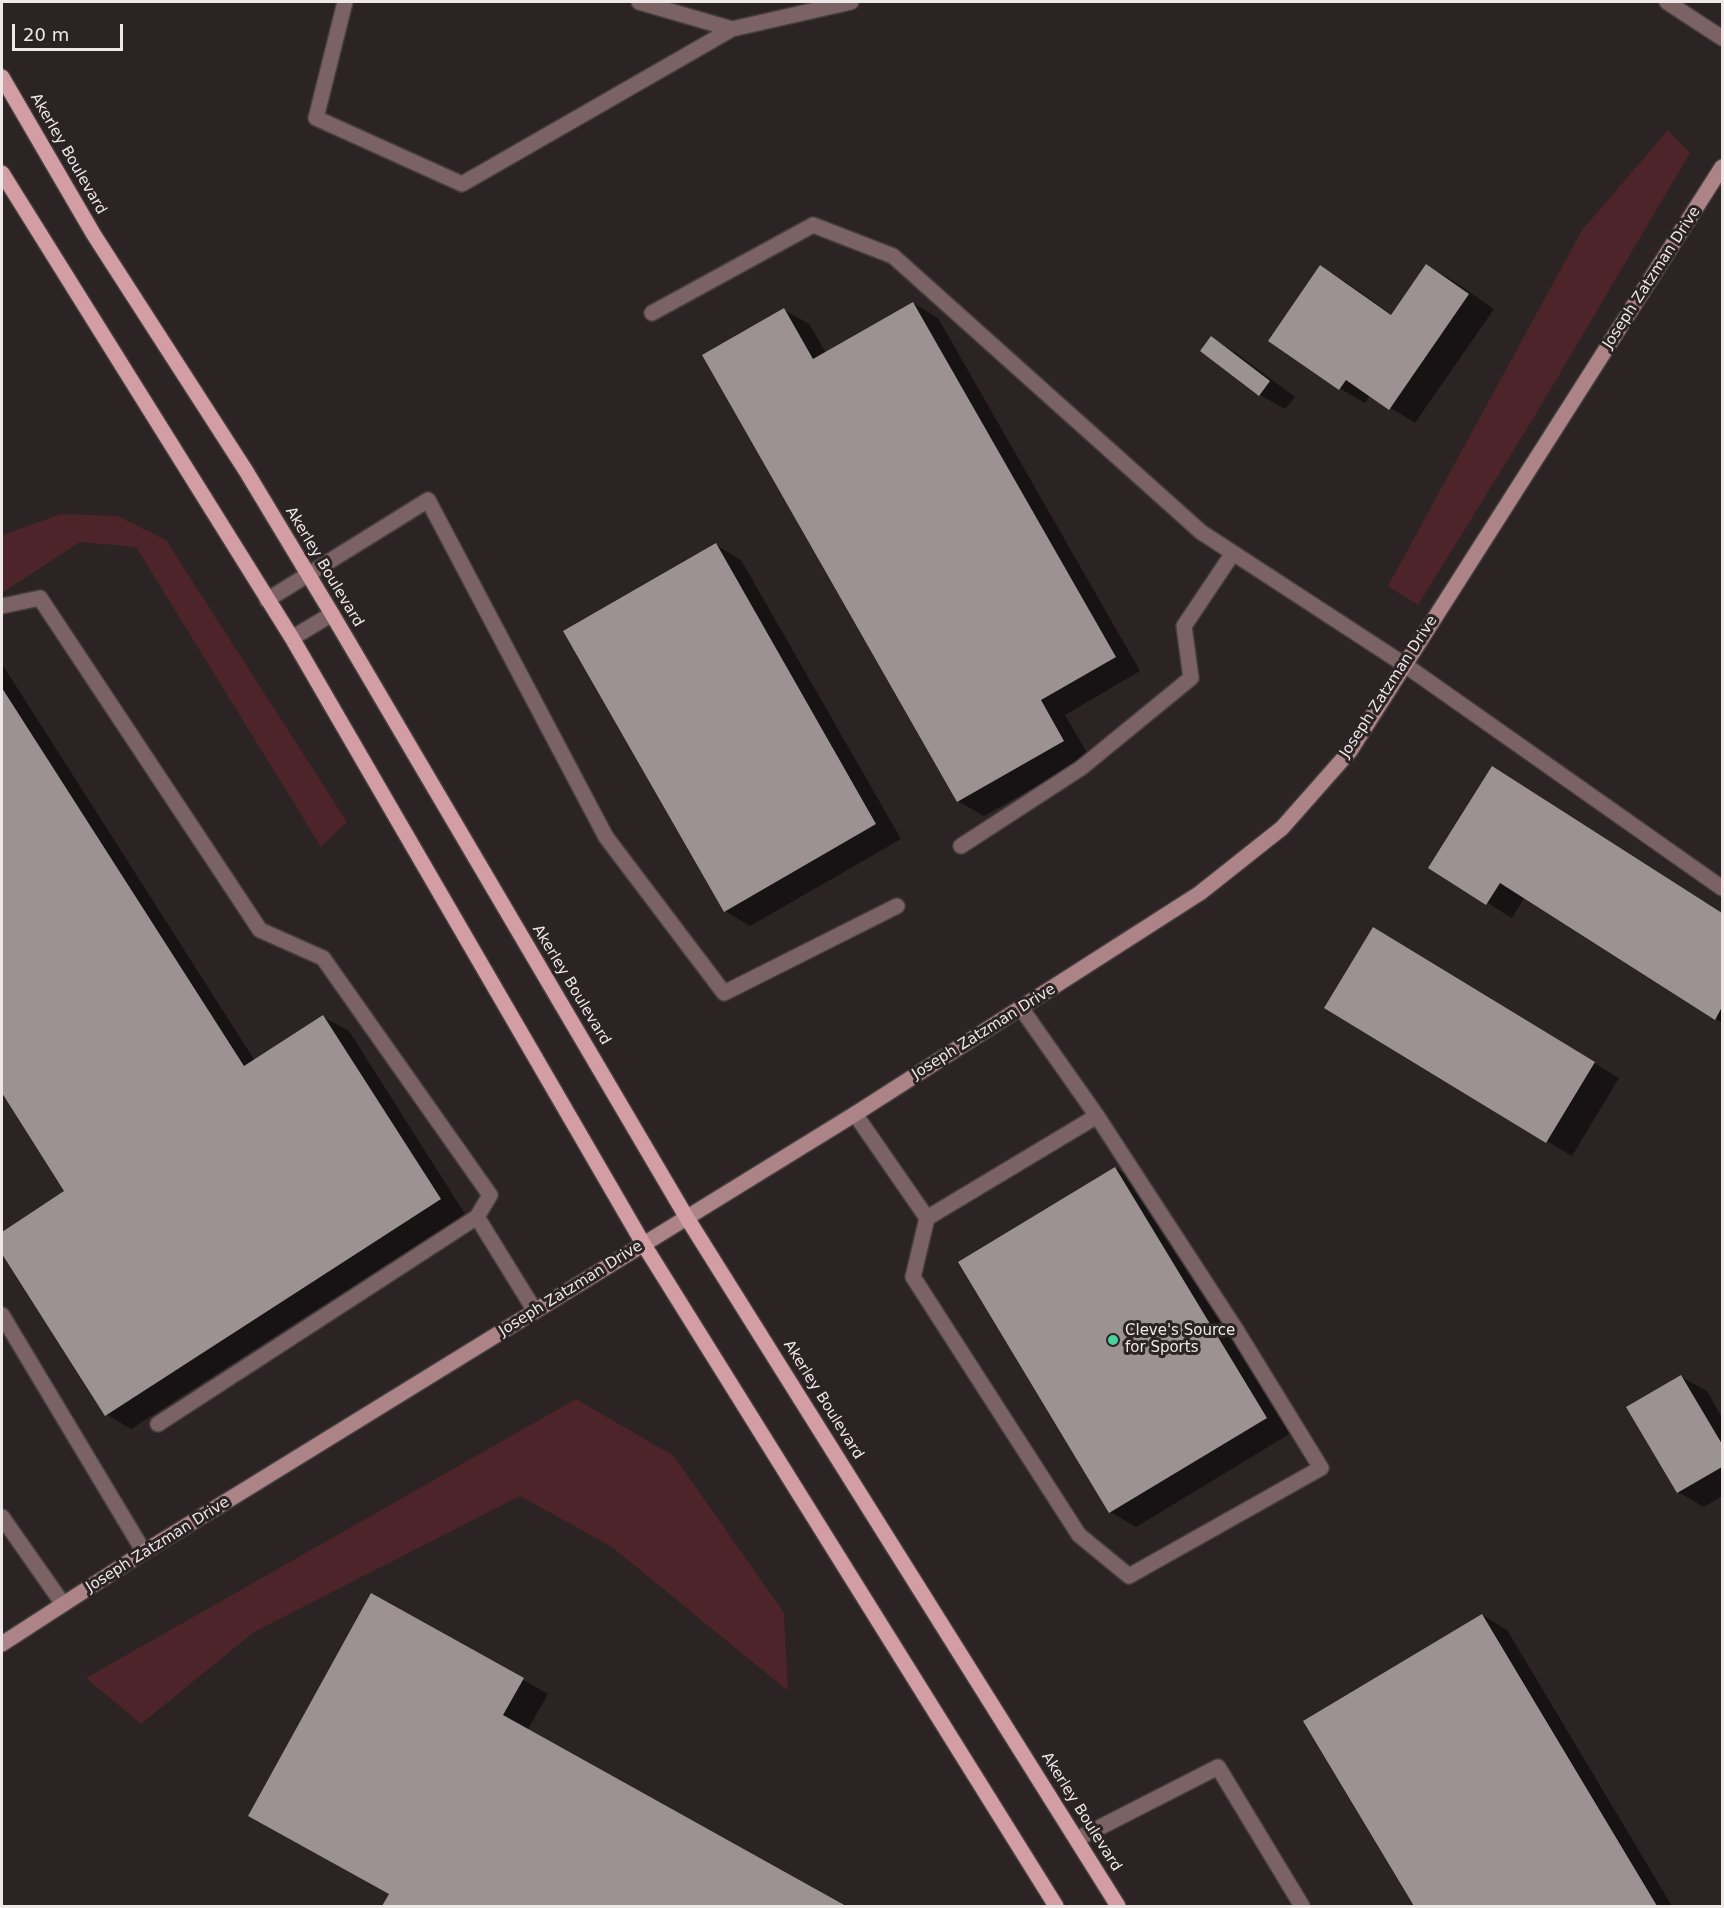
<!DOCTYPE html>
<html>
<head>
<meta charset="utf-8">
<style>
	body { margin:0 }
	#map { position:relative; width:1724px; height:1908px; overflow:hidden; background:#2b2324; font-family:"DejaVu Sans",sans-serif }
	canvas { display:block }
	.frame { position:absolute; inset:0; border:3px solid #eee8e8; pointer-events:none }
	.scale { position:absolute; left:12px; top:24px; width:111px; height:27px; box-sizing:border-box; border:3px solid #eee8e8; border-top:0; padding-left:8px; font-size:18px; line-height:21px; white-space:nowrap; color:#eee8e8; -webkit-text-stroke:4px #2b2324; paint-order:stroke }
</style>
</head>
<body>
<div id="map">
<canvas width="1724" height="1908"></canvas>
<div class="frame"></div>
<div class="scale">20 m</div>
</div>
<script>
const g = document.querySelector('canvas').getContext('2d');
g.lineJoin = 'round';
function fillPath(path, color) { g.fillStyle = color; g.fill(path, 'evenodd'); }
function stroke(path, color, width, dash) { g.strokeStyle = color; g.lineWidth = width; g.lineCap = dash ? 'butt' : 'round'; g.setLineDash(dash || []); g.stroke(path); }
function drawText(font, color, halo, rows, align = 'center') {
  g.font = font + ' "DejaVu Sans",sans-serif'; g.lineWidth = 6; g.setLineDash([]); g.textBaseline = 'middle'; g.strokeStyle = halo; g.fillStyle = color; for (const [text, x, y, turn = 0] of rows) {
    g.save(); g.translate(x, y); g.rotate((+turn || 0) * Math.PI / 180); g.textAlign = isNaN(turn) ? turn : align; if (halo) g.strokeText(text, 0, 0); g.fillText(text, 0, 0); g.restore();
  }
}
fillPath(new Path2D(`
	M1668,130L1690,153L1536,414L1418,605L1388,586L1582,230Z
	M61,514L118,516L166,540L347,822L321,847L136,547L80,542L2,593V535Z
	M576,1399L674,1456L784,1613L788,1691L612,1547L520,1496L254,1632L141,1724L86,1678Z`), '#4c2429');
fillPath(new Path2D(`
	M1427,266L1452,280L1494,309L1415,423L1370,395L1365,403L1339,388L1320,267L1346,282L1392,315Z
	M913,303L938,318L1140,671L1065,715L1089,756L984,816L958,801L704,356L784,310L809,324L826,353Z
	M1211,338L1236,353L1295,397L1285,409L1260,395L1202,350Z
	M716,545L741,560L901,839L750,926L725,911Z
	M2,664L255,1061L323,1017L349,1031L465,1214L131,1429L106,1414L2,1251V1233L66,1191L2,1090Z
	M1518,783L1722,913V1023L1525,897L1512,918L1430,867Z
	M1398,944L1619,1078L1572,1156L1326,1008Z
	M1115,1168L1141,1183L1291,1433L1136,1527L1110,1512Z
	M1681,1377L1707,1391L1722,1418V1496L1704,1507L1678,1492L1628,1407Z
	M372,1595L548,1694L527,1731L843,1906H384L391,1894Z
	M1482,1615L1507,1630L1672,1906H1415L1305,1722Z`), '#0007');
fillPath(new Path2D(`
	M1426,264L1469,294L1389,410L1346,380L1339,390L1268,341L1320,265L1391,315Z
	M913,302L1116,657L1041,700L1064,741L957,802L702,355L784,308L813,359Z
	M1211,336L1270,381L1259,396L1200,351Z
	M716,543L876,824L724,912L563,631Z
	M2,688L244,1066L323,1015L441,1199L105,1416L2,1254V1232L64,1191L2,1093Z
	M1492,766L1722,913V1007L1715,1020L1500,883L1486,905L1428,868Z
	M1373,927L1595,1062L1546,1143L1324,1008Z
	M1115,1167L1267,1418L1109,1513L958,1262Z
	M1681,1375L1722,1444V1467L1677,1493L1626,1407Z
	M371,1593L524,1678L503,1715L846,1906H382L389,1894L248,1816Z
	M1482,1614L1657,1906H1414L1303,1721Z`), '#9d9293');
const lane = new Path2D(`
	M345,2L316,118L462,184L732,29
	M639,2L732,29L851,2
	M652,313L813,225L893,256L1201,532L1405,665L1722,888
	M267,600L428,500L606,837L724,993L897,906
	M2,606L40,598L260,930L323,958L490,1195L477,1217
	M292,638L332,614
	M961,846L1081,768L1191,678L1184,626L1233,553
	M855,1114L927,1218L913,1277L1079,1535L1129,1576L1321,1468L1235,1328L1097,1116
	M927,1218L1097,1116L1021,1008
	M2,1315L144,1552
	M158,1424L477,1217L535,1311
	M2,1517L63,1604
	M1077,1839L1218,1767L1302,1906`);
const street = new Path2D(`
	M1667,2L1722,38`);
const secondary = new Path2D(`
	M2,1644L144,1552L855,1114L1200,893L1282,828L1350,751L1722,167`);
const primary = new Path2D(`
	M2,77L94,235L246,471L332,614L687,1218L1118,1906
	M2,173L292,638L644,1245L1056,1906`);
stroke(lane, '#463f3f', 18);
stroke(street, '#463f3f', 18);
stroke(secondary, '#463f3f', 18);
stroke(primary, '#463f3f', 18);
stroke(lane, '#7b6264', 15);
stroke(street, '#7b6264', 15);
stroke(secondary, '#ac8487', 15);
stroke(primary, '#d29ea3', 15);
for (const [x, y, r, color] of [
	[1113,1340,6,"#49d49d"]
]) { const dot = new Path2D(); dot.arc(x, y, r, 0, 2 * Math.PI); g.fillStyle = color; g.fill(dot); stroke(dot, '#2b2324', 2); }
drawText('15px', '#eee8e8', '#2b2324', [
	["Akerley Boulevard",68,154,60],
	["Joseph Zatzman Drive",1652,278,-57],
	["Akerley Boulevard",324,567,59],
	["Joseph Zatzman Drive",1389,687,-57],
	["Akerley Boulevard",571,985,59],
	["Joseph Zatzman Drive",984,1032,-32],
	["Joseph Zatzman Drive",571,1289,-32],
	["Akerley Boulevard",823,1400,58],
	["Joseph Zatzman Drive",158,1545,-32],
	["Akerley Boulevard",1081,1812,58]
]);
drawText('15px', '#eee8e8', '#2b2324', [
	["Cleve's Source",1125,1331],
	["for Sports",1125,1348]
], 'left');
</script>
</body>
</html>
